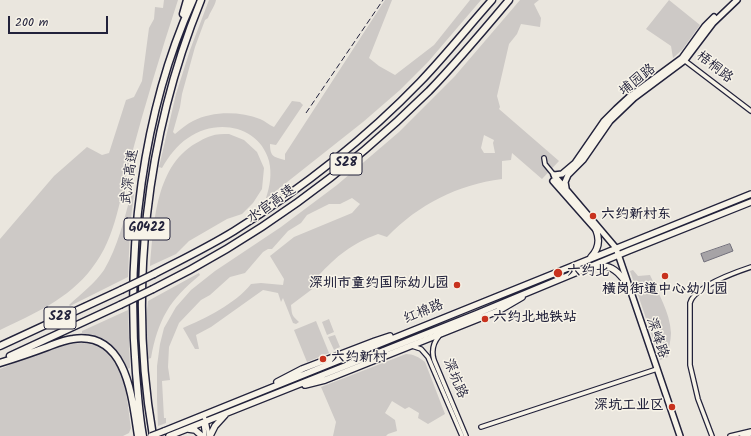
<!DOCTYPE html>
<html>
<head>
<meta charset="utf-8">
<style>
	body { margin:0 }
	#map { position:relative; width:751px; height:436px; overflow:hidden; background:#eae6de; font-family:Kalam,sans-serif }
	canvas { display:block }
	.scale { position:absolute; left:8px; top:16px; width:100px; height:18px; box-sizing:border-box; border:2px solid #22223b; border-top:0; padding-left:5px; font-size:12px; line-height:14px; white-space:nowrap; color:#22223b; -webkit-text-stroke:3px #f7f3e8; paint-order:stroke }
</style>
</head>
<body>
<div id="map">
<canvas width="751" height="436"></canvas>
<div class="scale">200 m</div>
</div>
<script>
const g = document.querySelector('canvas').getContext('2d');
g.lineJoin = 'round';
function fillPath(path, color) { g.fillStyle = color; g.fill(path, 'evenodd'); }
function stroke(path, color, width, dash) { g.strokeStyle = color; g.lineWidth = width; g.lineCap = dash ? 'butt' : 'round'; g.setLineDash(dash || []); g.stroke(path); }
function drawText(font, color, halo, rows, align = 'center') {
  g.font = font + ' Kalam,"LXGW WenKai TC",sans-serif'; g.lineWidth = 3; g.setLineDash([]); g.textBaseline = 'middle'; g.strokeStyle = halo; g.fillStyle = color; for (const [text, x, y, turn = 0] of rows) {
    g.save(); g.translate(x, y); g.rotate((+turn || 0) * Math.PI / 180); g.textAlign = isNaN(turn) ? turn : align; if (halo) g.strokeText(text, 0, 0); g.fillText(text, 0, 0); g.restore();
  }
}
fillPath(new Path2D(`
	M164,0H178C161,52 145,104 131,157C120,194 117,237 92,268C69,299 33,314 0,330V239L54,176L87,147L102,155L109,153L126,100L134,97L142,81L149,28L154,19L155,7L163,8Z
	M209,0H216C215,6 210,12 208,18L205,20L195,47L182,94L180,107L173,132L175,134C181,129 187,124 193,121C212,111 240,111 260,119C265,121 269,125 274,127L292,101L300,102L303,105L276,145L270,144C270,157 274,157 285,160V154L385,0H392L369,58L379,66L395,75L434,45L470,0H481L428,62L400,90L363,122L267,198H266C270,186 272,174 269,161C259,125 216,118 188,138C177,145 169,156 162,168L159,167L176,94L190,50Z
	M520,0H539L534,4L541,18L540,27L521,24L517,34L509,44L497,96L500,107L499,109L559,161L542,179L512,153L511,160L502,161V179C457,185 419,204 387,237L378,234C351,244 338,255 318,276L319,284L291,305C292,316 292,315 299,322L296,324L293,323L283,298L281,302L278,293L263,290L211,327L196,335L199,349H195L183,328C206,318 235,304 251,284L261,283L283,285L284,279L270,256L294,237L352,213L360,204L352,198L340,204H329L307,215L301,223L288,231L272,249H268L263,252L245,273L230,277L210,295L201,300L179,323L169,347L168,367L170,380L162,381L164,418H166V423L158,426L157,399V366L160,344L164,328L176,307L191,290L215,271L281,227L337,185L399,132L455,76ZM484,135L494,140L493,143L495,153H484L481,148Z
	M669,0L700,25L682,50L673,58L671,46L646,29Z
	M229,134L244,140L257,152L264,168L262,189L253,203L242,214L227,219L189,241L176,254L150,266C154,223 155,163 200,141C203,139 207,137 211,136C216,134 223,134 229,134Z
	M131,194H134L130,226L128,277L70,306L69,305C81,294 95,283 104,270C118,246 124,220 131,194Z
	M633,270L638,276L650,275C658,293 670,312 671,333C671,341 668,349 668,357L660,360L630,271Z
	M199,273L200,275C169,300 158,320 151,358L148,359L146,320L148,301Z
	M128,310L130,368L127,369C116,347 105,339 82,333V331Z
	M329,319L334,332L327,335L322,322Z
	M316,321L329,353L307,362L294,330Z
	M335,335L340,347L334,350L328,337Z
	M83,343C87,344 92,344 96,345C126,356 127,402 131,428L129,433L123,436H0V369C27,358 54,344 83,343Z
	M406,354C413,354 419,357 425,362L445,414L428,424L418,418L419,413L409,407L405,409L392,401L385,413L395,420L397,431L388,434L386,436H333L336,422L321,387Z`), '#cdc9c6');
const water = new Path2D(`
	M730,244L733,251L704,262L701,254Z`);
fillPath(water, '#a6a3a6');
stroke(water, '#716f7b', 1);
const street = new Path2D(`
	M684,60L751,111
	M544,158L545,164L554,175V177
	M439,336C433,343 431,350 434,360L466,436
	M412,346L421,349L428,357L462,436
	M203,415L206,421L209,436
	M203,422L205,436
	M481,427L657,369
	M712,436L698,399L690,365V303C694,287 736,272 751,267
	M730,436L751,431
	M742,436L751,434`);
const secondary = new Path2D(`
	M554,175L616,248L680,436
	M554,175L562,174L575,163L604,121L616,109L629,97L682,58L705,26L714,17
	M553,181L598,232
	M566,188L565,182L568,175L583,160L610,121L634,98L685,60L713,23L737,0`);
const primary = new Path2D(`
	M591,257C599,249 600,240 596,230
	M596,266C609,265 616,269 624,280
	M277,382L302,369L375,341L390,336
	M305,385L325,380L498,311L522,297
	M188,429L195,430L202,436
	M164,431L751,194
	M169,436L476,314L628,251L751,202
	M210,436L215,426L225,415`);
const highway = new Path2D(`
	M183,14L187,0
	M154,274C181,260 208,247 234,231C301,189 365,139 420,82C445,56 468,27 492,0
	M153,289C255,239 348,171 429,91C457,62 483,31 509,0
	M0,346L121,290
	M10,356L120,305
	M0,363C16,358 31,353 47,347C55,344 64,340 73,339C127,331 132,398 138,436
	M143,436C139,415 138,394 136,373C126,251 142,112 193,0
	M153,436C128,292 146,135 201,0`);
stroke(street, '#22223b', 6);
stroke(secondary, '#22223b', 8);
stroke(primary, '#22223b', 8);
stroke(highway, '#22223b', 9);
stroke(street, '#f7f3e8', 3.5);
stroke(secondary, '#f7f3e8', 5);
stroke(primary, '#f7f3e8', 5.5);
stroke(highway, '#f7f3e8', 6);
stroke(new Path2D(`
	M306,113L383,0`), '#22223b', 1, [6, 3]);
const primaryBridge = new Path2D(`
	M151,436L164,431`);
const highwayBridge = new Path2D(`
	M121,290L154,274
	M120,305L153,289`);
stroke(primaryBridge, '#22223b', 8, []);
stroke(highwayBridge, '#22223b', 9, []);
stroke(primaryBridge, '#f7f3e8', 5.5);
stroke(highwayBridge, '#f7f3e8', 6);
for (const [x, y, r, color] of [
	[593,216,4,"#c8321e"],
	[558,273,5,"#c8321e"],
	[665,276,4,"#c8321e"],
	[457,285,4,"#c8321e"],
	[485,319,4,"#c8321e"],
	[323,359,4,"#c8321e"],
	[672,407,4,"#c8321e"]
]) { const dot = new Path2D(); dot.arc(x, y, r, 0, 2 * Math.PI); g.fillStyle = color; g.fill(dot); stroke(dot, '#f7f3e8', 1.5); }
for (const [x, y, w] of [
	[346,164,32],
	[147,229,46],
	[60,318,32]
]) { const box = new Path2D(); box.roundRect(x - w / 2, y - 11, w, 22, 3); g.fillStyle = '#f7f3e8'; g.fill(box); stroke(box, '#22223b', 1); }
drawText('bold 13px', '#22223b', null, [
	["S28",346,164],
	["G0422",147,229],
	["S28",60,318]
]);
drawText('14px', '#22223b', '#f7f3e8', [
	["梧桐路",714,68,38],
	["埔园路",638,81,-38],
	["武深高速",131,177,-82],
	["水官高速",272,205,-35],
	["红棉路",424,313,-22],
	["深峰路",656,338,71],
	["深坑路",454,379,67]
]);
drawText('bold 14px', '#22223b', '#f7f3e8', [
	["六约新村东",601,216],
	["六约北",567,273],
	["深圳市童约国际幼儿园",449,285,"right"],
	["横岗街道中心幼儿园",665,291,"center"],
	["六约北地铁站",493,319],
	["六约新村",331,359],
	["深坑工业区",664,407,"right"]
], 'left');
</script>
</body>
</html>
